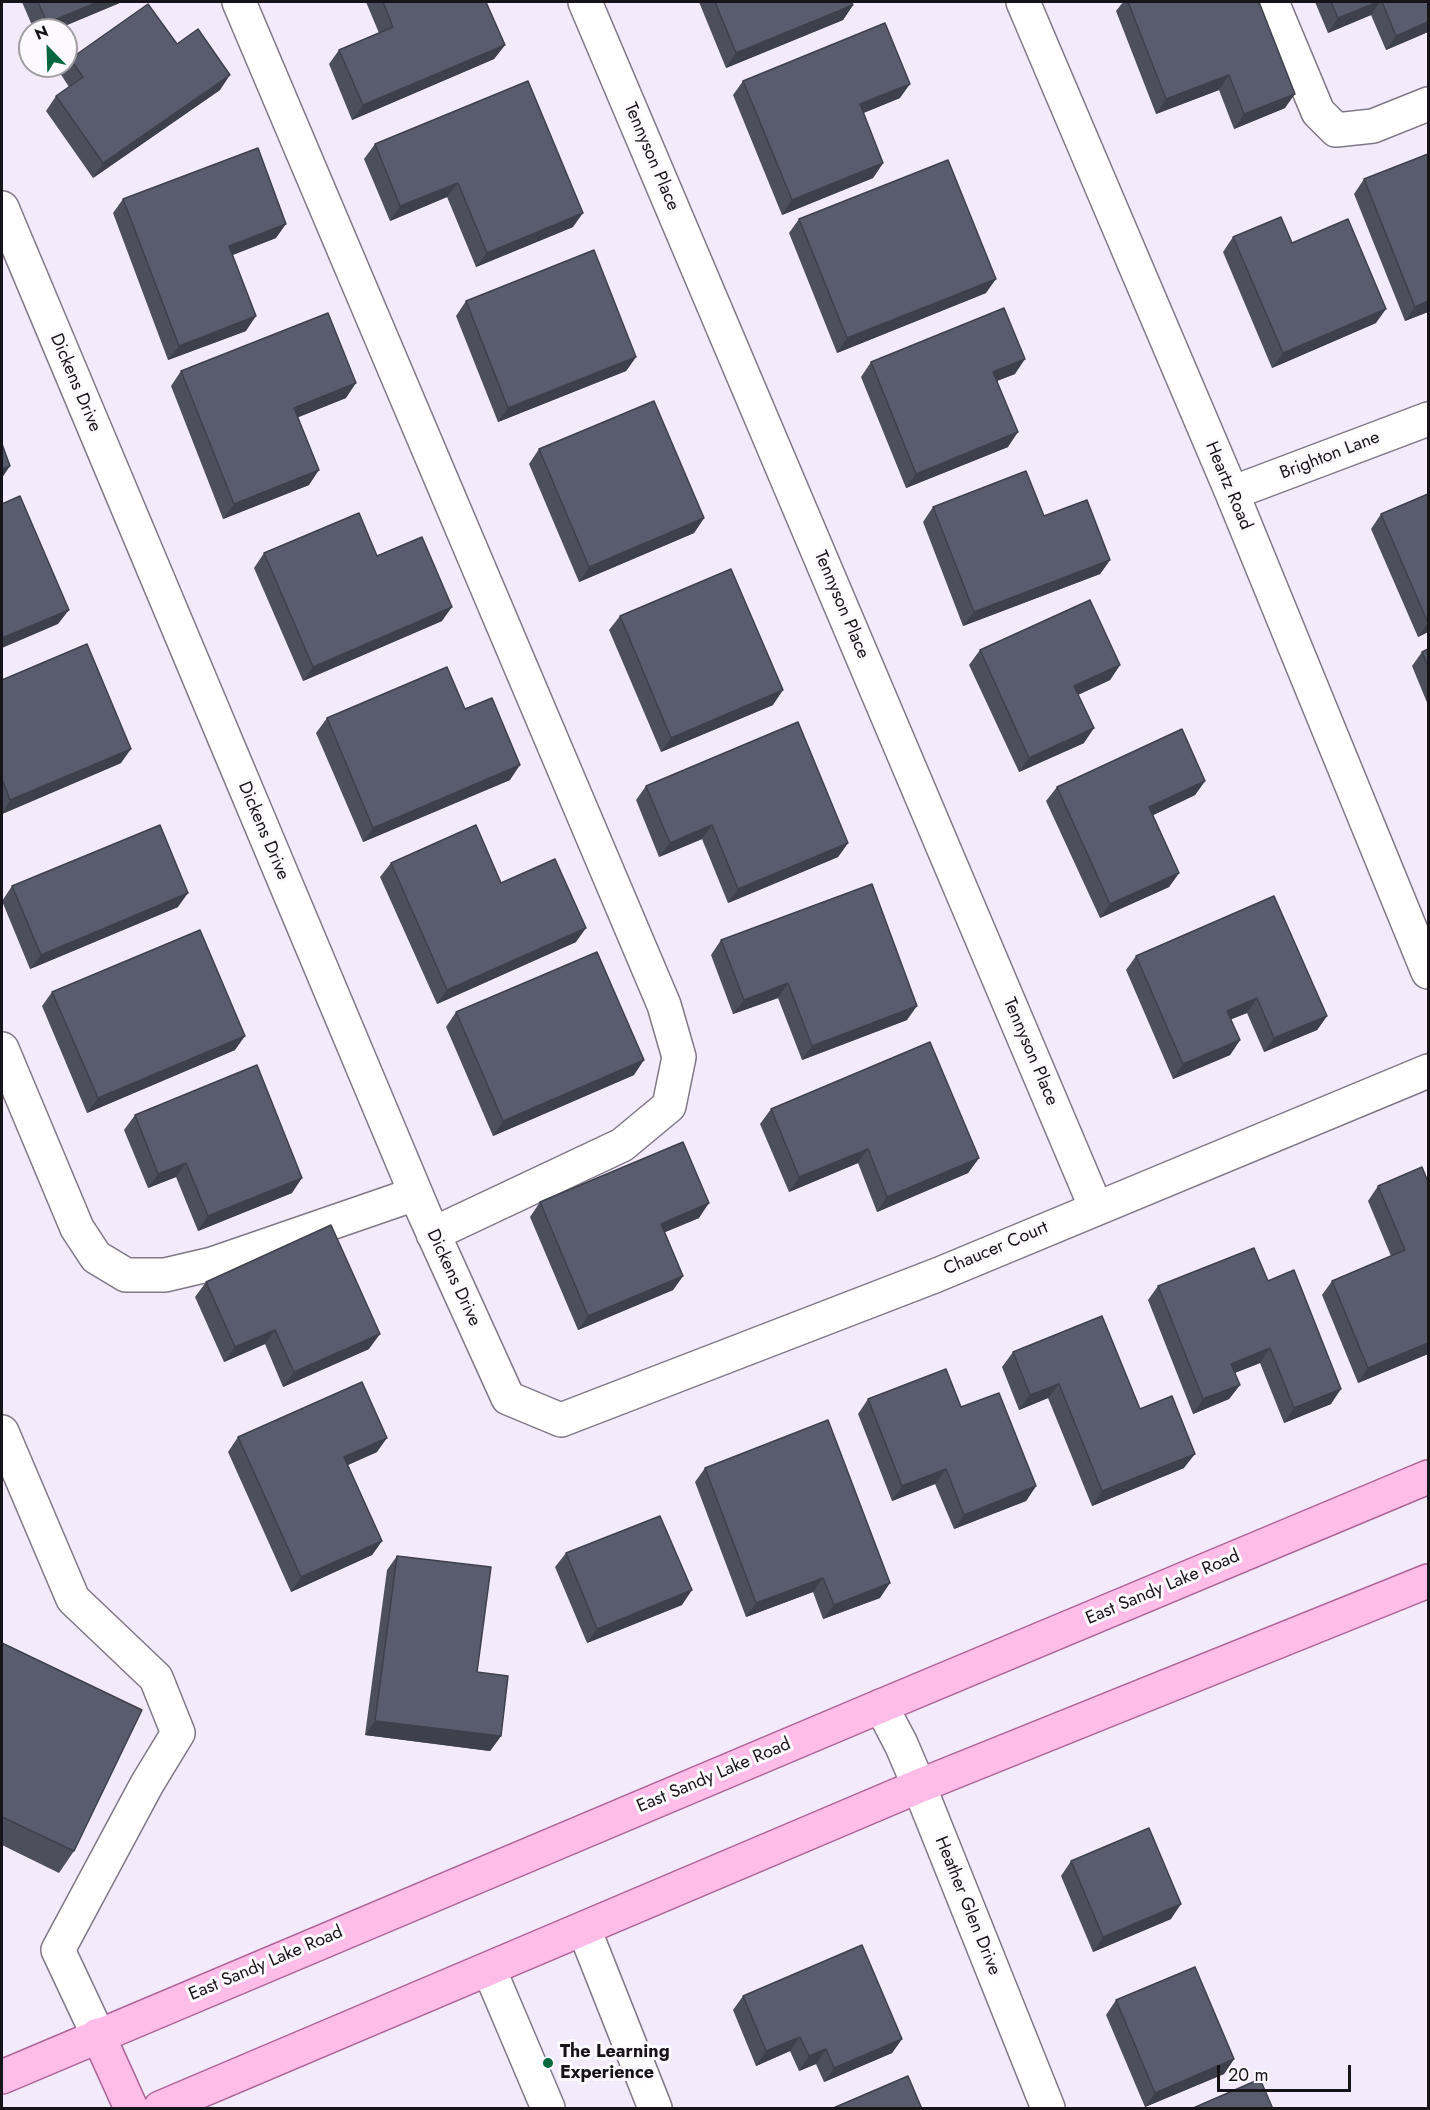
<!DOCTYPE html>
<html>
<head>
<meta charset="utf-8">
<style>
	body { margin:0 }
	#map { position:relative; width:1430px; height:2110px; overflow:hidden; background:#f3eafc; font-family:Jost,sans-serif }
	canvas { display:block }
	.frame { position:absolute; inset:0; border:3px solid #161319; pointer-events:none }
	.north { position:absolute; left:18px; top:18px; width:60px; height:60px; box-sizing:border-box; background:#fcfafe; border:2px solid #a09ea2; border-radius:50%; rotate:337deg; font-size:16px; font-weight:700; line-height:24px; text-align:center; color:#161319 }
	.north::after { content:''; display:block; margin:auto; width:21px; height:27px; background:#03683d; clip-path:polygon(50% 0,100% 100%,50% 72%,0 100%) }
	.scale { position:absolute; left:1217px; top:2065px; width:134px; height:27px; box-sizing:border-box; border:3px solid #161319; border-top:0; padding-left:8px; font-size:18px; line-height:21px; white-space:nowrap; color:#161319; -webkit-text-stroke:4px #fcfafe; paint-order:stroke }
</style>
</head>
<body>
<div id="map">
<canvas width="1430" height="2110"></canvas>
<div class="frame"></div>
<div class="north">N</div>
<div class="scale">20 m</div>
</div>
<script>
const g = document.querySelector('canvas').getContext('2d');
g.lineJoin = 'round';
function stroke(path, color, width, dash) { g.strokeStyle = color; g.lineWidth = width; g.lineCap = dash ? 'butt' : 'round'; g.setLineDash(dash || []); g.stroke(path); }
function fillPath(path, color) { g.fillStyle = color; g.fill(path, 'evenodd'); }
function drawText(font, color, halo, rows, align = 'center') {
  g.font = font + ' Jost,sans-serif'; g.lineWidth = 6; g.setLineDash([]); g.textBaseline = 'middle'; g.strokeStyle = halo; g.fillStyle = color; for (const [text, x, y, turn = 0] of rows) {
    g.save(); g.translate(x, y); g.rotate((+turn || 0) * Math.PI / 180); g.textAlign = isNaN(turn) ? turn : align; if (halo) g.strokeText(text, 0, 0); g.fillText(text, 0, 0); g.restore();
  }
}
const minor = new Path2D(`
	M239,2L664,1005L679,1057L669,1106L622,1145L433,1234
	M585,2L1096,1208
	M1023,2L1232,493L1428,972
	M1272,2L1318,112L1336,130L1373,126L1428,104
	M2,208L424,1213L508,1398L561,1420L937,1275L1428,1071
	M1232,493L1428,419
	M2,1049L77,1228L96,1257L126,1275H165L212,1264L415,1194
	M2,1432L73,1599L156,1678L178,1733L147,1784L58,1950L98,2035
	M881,1706L901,1744L919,1786L1048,2108
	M584,1929L655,2108
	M489,1969L548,2108`);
const major = new Path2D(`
	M98,2035L131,2108
	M2,2077L881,1706L1428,1477
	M160,2108L919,1786L1428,1581`);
stroke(minor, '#807787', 36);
stroke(major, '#ad6497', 36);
stroke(minor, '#fff', 33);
stroke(major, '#febce9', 33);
fillPath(new Path2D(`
	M22,2H122L55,30H34Z
	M366,2H486L505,45L494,59L352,120L329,64L339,50L379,33Z
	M699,2H851L853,5L843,20L726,68Z
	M1123,2H1259L1285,108L1234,129L1219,90L1156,114L1116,11Z
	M1315,2H1428V32L1386,50L1371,15L1328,33Z
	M177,44L220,90L93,178L46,111L56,96L69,87L60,73L65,66H66V64L70,59Z
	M743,81L900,98L863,113L883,163L873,178L782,215L733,95Z
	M375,144L573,227L476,267L447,197L390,221L364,159Z
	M1364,179L1428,312L1405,321L1354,194Z
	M123,199L276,238L233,255L246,331L168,360L113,213Z
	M799,219L986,293L837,353L789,233Z
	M1233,237L1292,243L1376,323L1272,368L1223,252Z
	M466,301L636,357L626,371L498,422L456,316Z
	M871,362L1015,374L997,381L1008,447L906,488L861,377Z
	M181,371L346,398L298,417L309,485L223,519L171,386Z
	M539,449L704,518L694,533L579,582L529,464Z
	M1428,494V632L1418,637L1371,529L1381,514Z
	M933,507L1044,516L1110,560L1100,574L963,626L923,522Z
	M264,553L442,621L303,681L254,568Z
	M620,616L773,705L661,752L609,630Z
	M1428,649V705L1412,666L1422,652Z
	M980,650L1120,665L1110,680L1078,695L1084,743L1019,772L969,665Z
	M2,680L121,763L2,814Z
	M465,709L510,780L363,842L316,733L327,718Z
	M1205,781L1195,795L1153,815L1179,873L1169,887L1100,918L1046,801L1057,787Z
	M646,786L848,843L838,857L728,903L702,839L659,857L636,800Z
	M391,863L501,883L576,942L437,1004L380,877Z
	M12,886L178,907L30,969L2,901Z
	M721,940L907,1020L802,1060L778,998L733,1014L711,955Z
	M1136,956L1327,1016L1317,1030L1264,1052L1247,1013L1231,1019L1240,1040L1230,1055L1173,1079L1126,970Z
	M52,992L235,1050L87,1113L42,1006Z
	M456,1012L634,1075L493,1136L446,1027Z
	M771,1109L979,1158L968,1173L877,1212L858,1163L789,1192L760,1124Z
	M135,1115L292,1193L198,1231L176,1177L148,1188L124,1130Z
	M1428,1182V1354L1358,1383L1322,1295L1332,1281L1391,1256L1368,1201L1378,1186Z
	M540,1202L699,1218L665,1232L683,1276L673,1290L578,1330L530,1217Z
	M1268,1281L1331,1404L1284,1423L1260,1363L1235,1373L1240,1385L1229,1399L1193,1414L1148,1300L1158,1286Z
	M206,1282L369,1349L283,1387L265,1344L224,1362L195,1297Z
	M1013,1352L1140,1409L1184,1468L1092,1506L1048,1398L1019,1410L1002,1367Z
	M868,1399L961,1407L1036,1486L1026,1501L954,1529L935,1484L892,1501L858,1414Z
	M238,1437L377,1452L348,1465L382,1541L372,1555L291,1592L228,1452Z
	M705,1468L880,1598L823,1619L813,1592L746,1617L695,1482Z
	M566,1553L682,1605L587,1643L555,1567Z
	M397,1556L477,1672L501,1736L490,1751L365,1735L387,1570Z
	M2,1643L74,1851L59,1873L2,1845Z
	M1071,1861L1171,1919L1093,1952L1061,1876Z
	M743,1996L902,2039L892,2053L824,2082L816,2064L799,2071L790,2051L756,2066L733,2010Z
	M1116,2000L1234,2059L1224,2074L1145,2107L1106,2015Z`), '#4d4f5d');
fillPath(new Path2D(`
	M98,2H122L55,30H42L47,23Z
	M1378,2H1380L1371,15L1328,33L1338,18Z
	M853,5L843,20L726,68L736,53Z
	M1428,22V32L1386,50L1396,36Z
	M505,45L494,59L352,120L363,105Z
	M230,75L220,90L93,178L103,163Z
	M1229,75L1219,90L1156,114L1166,99Z
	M910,84L900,98L849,119L860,104Z
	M1295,94L1285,108L1234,129L1244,114Z
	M883,163L873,178L782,215L792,200Z
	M458,183L447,197L390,221L400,206Z
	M583,213L573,227L476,267L487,253Z
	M286,224L276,238L219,260L229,246Z
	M996,279L986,293L837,353L847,338Z
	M1428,301V312L1405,321L1415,307Z
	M1386,309L1376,323L1272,368L1283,353Z
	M256,316L246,331L168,360L179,346Z
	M636,357L626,371L498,422L508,408Z
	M1025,359L1015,374L983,386L993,372Z
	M356,383L346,398L284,423L294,408Z
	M1018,432L1008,447L906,488L916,474Z
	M10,466L2,478V469Z
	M319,470L309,485L223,519L234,504Z
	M704,518L694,533L579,582L589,567Z
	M1110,560L1100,574L963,626L974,612Z
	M452,607L442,621L303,681L313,667Z
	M69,610L58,624L2,648V638Z
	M1428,622V632L1418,637L1428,623Z
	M1120,665L1110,680L1064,701L1074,686Z
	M783,690L773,705L661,752L671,738Z
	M1094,728L1084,743L1019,772L1029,758Z
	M131,749L121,763L2,814L10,800Z
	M520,765L510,780L363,842L373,828Z
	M1205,781L1195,795L1139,822L1149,807Z
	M712,825L702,839L659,857L670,843Z
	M848,843L838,857L728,903L738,889Z
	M1179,873L1169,887L1100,918L1110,904Z
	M188,893L178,907L30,969L41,955Z
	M586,928L576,942L437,1004L447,990Z
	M788,983L778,998L733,1014L744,1000Z
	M1257,998L1247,1013L1217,1025L1227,1011Z
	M917,1006L907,1020L802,1060L812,1046Z
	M1327,1016L1317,1030L1264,1052L1274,1038Z
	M245,1036L235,1050L87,1113L98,1098Z
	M1240,1040L1230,1055L1173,1079L1183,1064Z
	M644,1060L634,1075L493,1136L503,1121Z
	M868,1149L858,1163L789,1192L799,1177Z
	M979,1158L968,1173L877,1212L887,1197Z
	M186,1163L176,1177L148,1188L158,1174Z
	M302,1178L292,1193L198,1231L208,1216Z
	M709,1203L699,1218L651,1238L661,1224Z
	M683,1276L673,1290L578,1330L588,1316Z
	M275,1330L265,1344L224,1362L235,1347Z
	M380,1334L369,1349L283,1387L294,1372Z
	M1428,1343V1354L1358,1383L1368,1368Z
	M1270,1348L1260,1363L1221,1378L1231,1364Z
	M1059,1384L1048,1398L1019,1410L1030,1395Z
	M1240,1385L1229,1399L1193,1414L1203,1399Z
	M1341,1389L1331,1404L1284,1423L1294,1408Z
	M387,1438L377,1452L334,1471L344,1457Z
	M1195,1454L1184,1468L1092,1506L1102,1491Z
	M946,1469L935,1484L892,1501L902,1486Z
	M1036,1486L1026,1501L954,1529L964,1515Z
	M382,1541L372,1555L291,1592L301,1577Z
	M823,1578L813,1592L746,1617L756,1603Z
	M890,1583L880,1598L823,1619L834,1605Z
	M692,1590L682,1605L587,1643L597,1629Z
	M375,1721L501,1736L490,1751L365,1735Z
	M1181,1904L1171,1919L1093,1952L1103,1937Z
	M800,2037L790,2051L756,2066L766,2051Z
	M902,2039L892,2053L824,2082L834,2068Z
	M826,2049L816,2064L799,2071L809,2056Z
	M1234,2059L1224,2074L1145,2107L1155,2093Z`), '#3e404c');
const building = new Path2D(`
	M38,2H98L47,23Z
	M383,2H486L505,45L363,105L339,50L393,27Z
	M715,2H851L853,5L736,53Z
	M1128,2H1259L1295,94L1244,114L1229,75L1166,99Z
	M1331,2H1378L1338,18Z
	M1382,2H1428V22L1396,36Z
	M148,4L177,44L198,29L230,75L103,163L56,96L83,77L70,59Z
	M885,23L910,84L860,104L883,163L792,200L743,81Z
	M528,81L583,213L487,253L458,183L400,206L375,144Z
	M258,148L286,224L229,246L256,316L179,346L123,199Z
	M1428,154V301L1415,307L1364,179Z
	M948,160L996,279L847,338L799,219Z
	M1281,217L1292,243L1348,219L1386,309L1283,353L1233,237Z
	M594,250L636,357L508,408L466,301Z
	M1004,308L1025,359L993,372L1018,432L916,474L871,362Z
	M328,313L356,383L294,408L319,470L234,504L181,371Z
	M654,401L704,518L589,567L539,449Z
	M2,444L10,466L2,469Z
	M1026,471L1044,516L1087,500L1110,560L974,612L933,507Z
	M1428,494V623L1381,514Z
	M20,496L69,610L2,638V504Z
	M359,513L377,556L422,537L452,607L313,667L264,553Z
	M731,569L783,690L671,738L620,616Z
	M1090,600L1120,665L1074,686L1094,728L1029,758L980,650Z
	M87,644L131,749L10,800L2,779V680Z
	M1428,649V666L1422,652Z
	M447,667L465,709L492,698L520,765L373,828L327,718Z
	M798,722L848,843L738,889L712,825L670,843L646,786Z
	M1182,729L1205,781L1149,807L1179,873L1110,904L1057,787Z
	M160,825L188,893L41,955L12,886Z
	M476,825L501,883L555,859L586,928L447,990L391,863Z
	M872,884L917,1006L812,1046L788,983L744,1000L721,940Z
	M1274,896L1327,1016L1274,1038L1257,998L1227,1011L1240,1040L1183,1064L1136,956Z
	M200,930L245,1036L98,1098L52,992Z
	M597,952L644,1060L503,1121L456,1012Z
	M930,1042L979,1158L887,1197L868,1149L799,1177L771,1109Z
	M257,1065L302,1178L208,1216L186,1163L158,1174L135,1115Z
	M683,1142L709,1203L661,1224L683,1276L588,1316L540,1202Z
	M1422,1167L1428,1182V1343L1368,1368L1332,1281L1405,1250L1378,1186Z
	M331,1225L380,1334L294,1372L275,1330L235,1347L206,1282Z
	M1254,1248L1268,1281L1294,1270L1341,1389L1294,1408L1270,1348L1231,1364L1240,1385L1203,1399L1158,1286Z
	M1102,1316L1140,1409L1172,1396L1195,1454L1102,1491L1059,1384L1030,1395L1013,1352Z
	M946,1369L961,1407L999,1393L1036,1486L964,1515L946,1469L902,1486L868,1399Z
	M362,1382L387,1438L344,1457L382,1541L301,1577L238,1437Z
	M828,1420L890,1583L834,1605L823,1578L756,1603L705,1468Z
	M660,1516L692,1590L597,1629L566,1553Z
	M397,1556L491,1567L477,1672L508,1676L501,1736L375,1721Z
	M2,1643L142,1710L74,1851L2,1817Z
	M1149,1828L1181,1904L1103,1937L1071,1861Z
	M862,1945L902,2039L834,2068L826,2049L809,2056L800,2037L766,2051L743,1996Z
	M1195,1967L1234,2059L1155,2093L1116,2000Z
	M908,2076L922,2109H831Z
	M1260,2079L1273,2109H1191Z`);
fillPath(building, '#595c6c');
stroke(building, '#3e404c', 1.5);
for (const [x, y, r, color] of [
	[548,2063,6,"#03683d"]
]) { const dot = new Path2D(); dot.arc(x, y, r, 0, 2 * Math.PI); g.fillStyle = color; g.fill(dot); stroke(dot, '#fcfafe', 2); }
drawText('18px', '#161319', '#fcfafe', [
	["Tennyson Place",651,157,67],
	["Dickens Drive",75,383,67],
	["Brighton Lane",1330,456,-21],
	["Heartz Road",1228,486,67],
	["Tennyson Place",841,605,67],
	["Dickens Drive",263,831,67],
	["Tennyson Place",1030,1052,67],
	["Chaucer Court",996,1249,-23],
	["Dickens Drive",453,1278,65],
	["East Sandy Lake Road",1163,1588,-23],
	["East Sandy Lake Road",714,1776,-23],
	["Heather Glen Drive",967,1906,68],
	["East Sandy Lake Road",266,1964,-23]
]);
drawText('bold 18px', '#161319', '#fcfafe', [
	["The Learning",560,2053],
	["Experience",560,2074]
], 'left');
</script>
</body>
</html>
